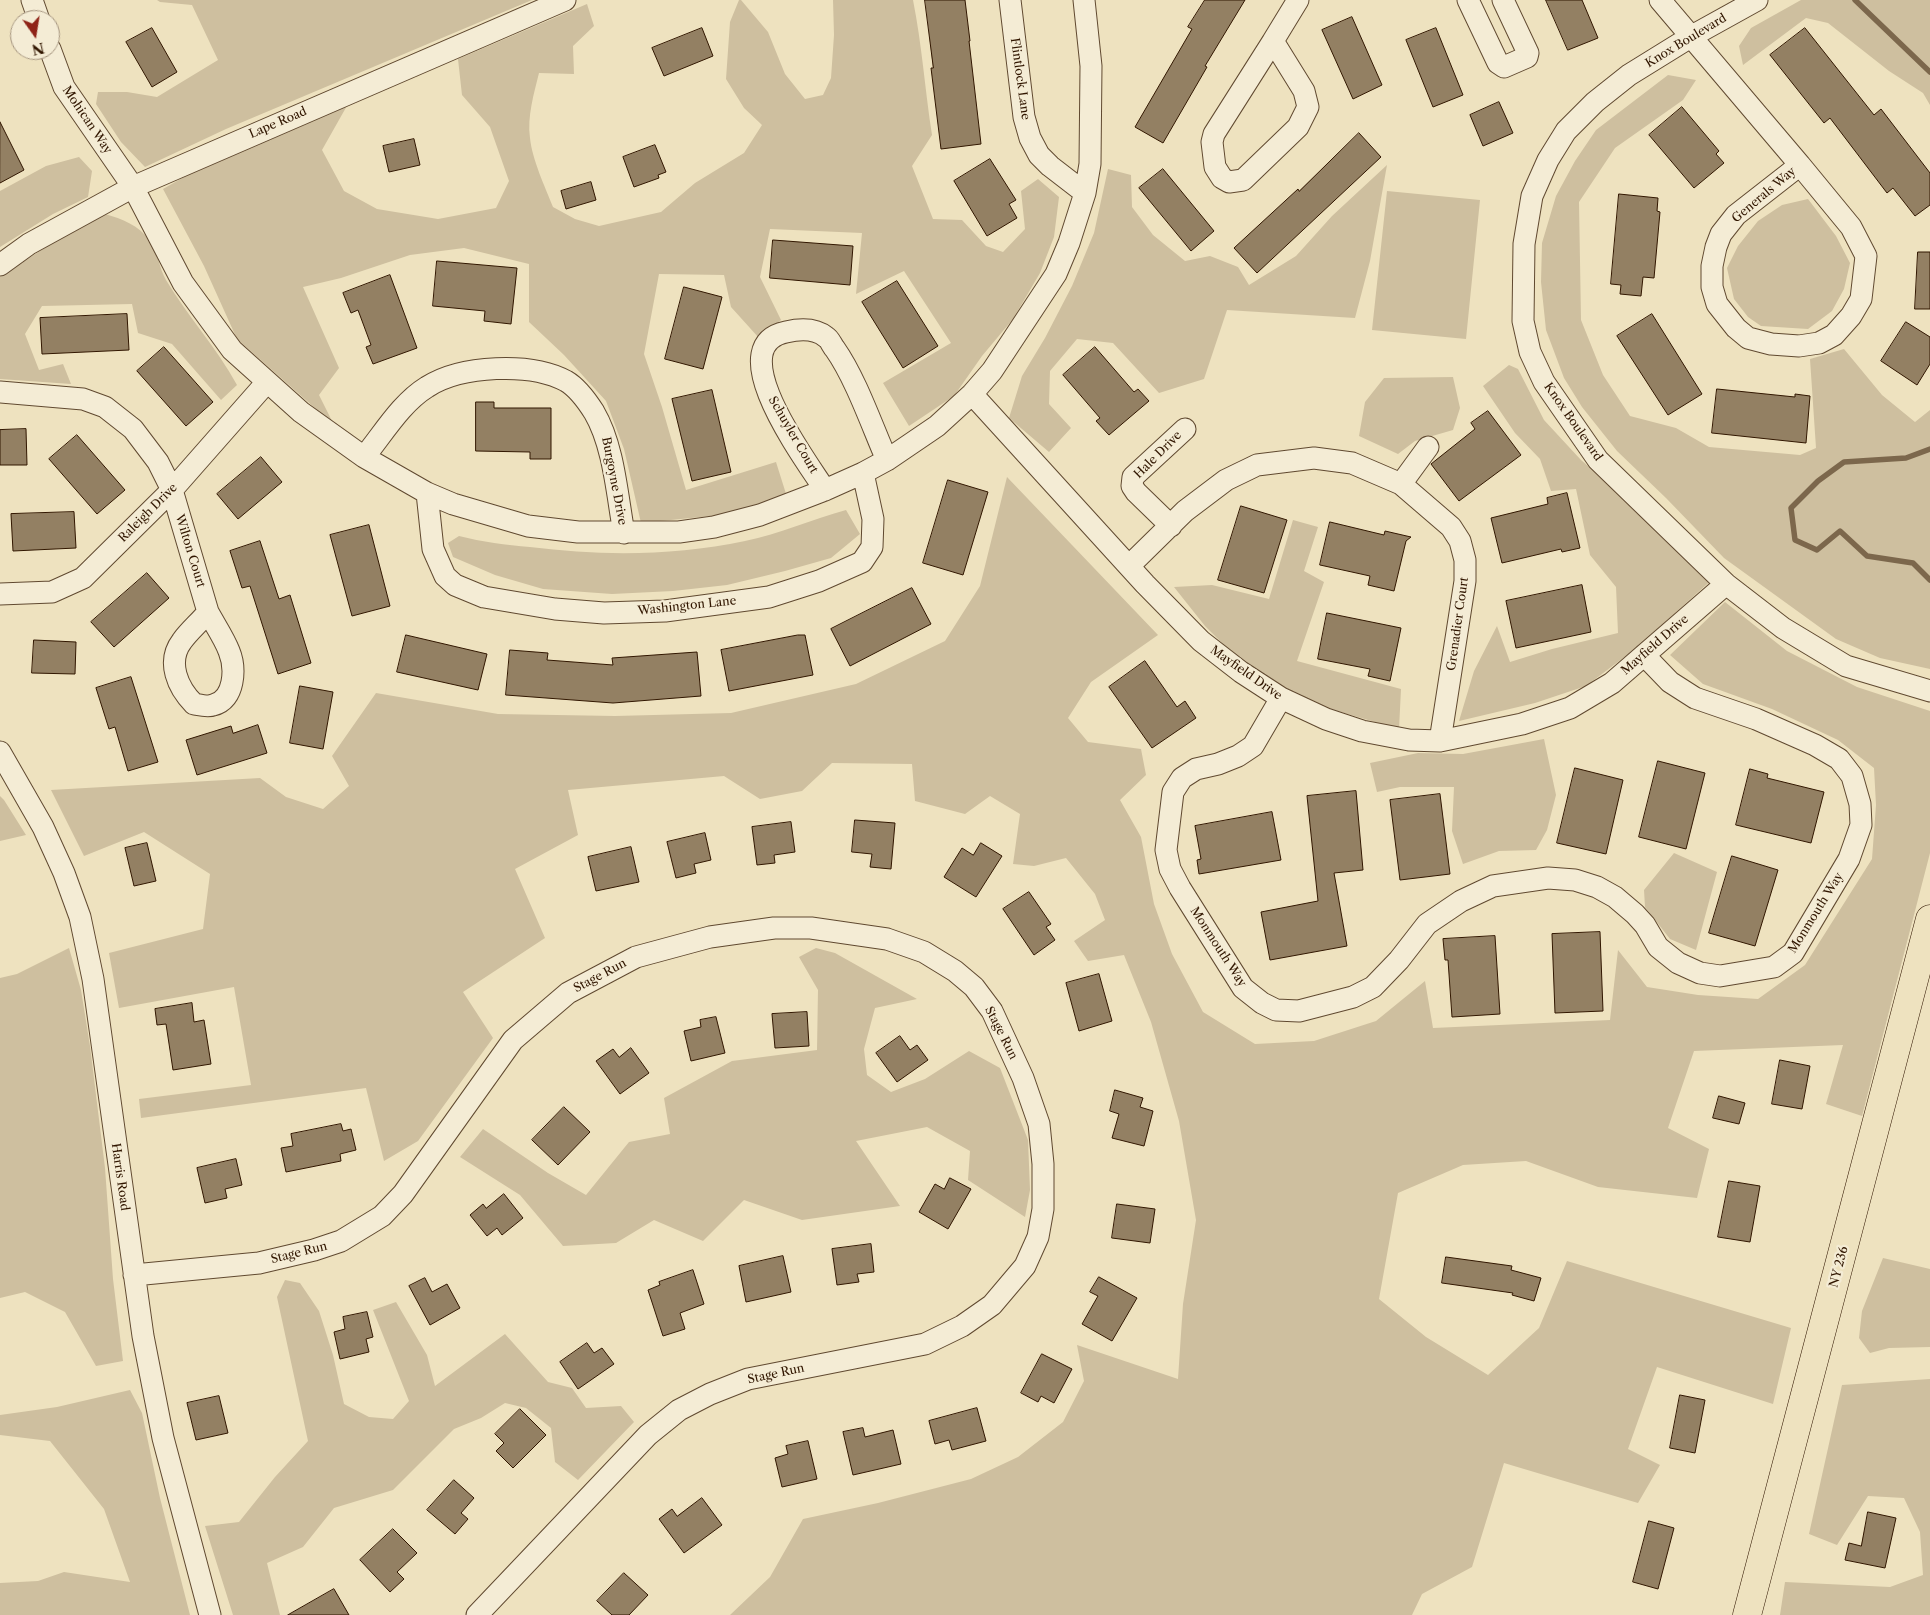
<!DOCTYPE html>
<html>
<head>
<meta charset="utf-8">
<style>
	body { margin:0 }
	#map { position:relative; width:1930px; height:1615px; overflow:hidden; background:#eee2bf; font-family:"Libre Caslon Text",serif }
	canvas { display:block }
	.north { position:absolute; left:10px; top:10px; width:50px; height:50px; box-sizing:border-box; background:#f4ecd5; border:1px solid #a69680; border-radius:50%; rotate:167deg; font-size:14px; font-weight:700; line-height:20px; text-align:center; color:#311600 }
	.north::after { content:''; display:block; margin:auto; width:18px; height:22px; background:#8f2418; clip-path:polygon(50% 0,100% 100%,50% 72%,0 100%) }
</style>
</head>
<body>
<div id="map">
<canvas width="1930" height="1615"></canvas>
<div class="north">N</div>
</div>
<script>
const g = document.querySelector('canvas').getContext('2d');
g.lineJoin = 'round';
function fillPath(path, color) { g.fillStyle = color; g.fill(path, 'evenodd'); }
function stroke(path, color, width, dash) { g.strokeStyle = color; g.lineWidth = width; g.lineCap = dash ? 'butt' : 'round'; g.setLineDash(dash || []); g.stroke(path); }
function drawText(font, color, halo, rows, align = 'center') {
  g.font = font + ' "Libre Caslon Text",serif'; g.lineWidth = 4.5; g.setLineDash([]); g.textBaseline = 'middle'; g.strokeStyle = halo; g.fillStyle = color; for (const [text, x, y, turn = 0] of rows) {
    g.save(); g.translate(x, y); g.rotate((+turn || 0) * Math.PI / 180); g.textAlign = isNaN(turn) ? turn : align; if (halo) g.strokeText(text, 0, 0); g.fillText(text, 0, 0); g.restore();
  }
}
fillPath(new Path2D(`
	M157,0H532L226,129L145,167L121,142L96,104L98,92H127L157,97L218,60L192,5L160,2Z
	M739,0H741L768,32L785,74L805,99L823,95L831,78L834,35L833,0H913C922,45 925,90 932,135L912,166L933,219L962,220L986,246L1003,252L1025,229L1021,191L1038,179L1059,197L1054,237L1040,273L1013,319L982,356L954,396L909,426L883,383L951,343L904,271L856,294L862,233L770,229L760,277L781,320L759,338L731,307L724,275L659,274L644,354L662,407L686,490L776,462L787,497L721,515L641,523L624,449L606,401L564,355L529,322V264L464,248L410,255L341,278L303,287L339,368L319,395L334,425L237,339L204,266L163,189L191,173L348,104L322,150L344,191L377,209L438,219L496,208L509,181L490,127L462,95L458,59L587,4L594,26L573,46L574,74L539,73C534,93 527,117 530,138C532,159 545,187 553,207L575,219L599,226L661,212L695,183L744,153L762,125L744,108L726,79L730,22Z
	M1801,0H1930V105L1923,93L1889,71L1828,23L1806,18L1743,65L1739,46L1751,28Z
	M1668,75L1696,80L1683,100L1615,148L1579,202L1581,320L1603,375L1630,416L1676,428L1709,447L1800,455L1816,448L1810,359L1844,349L1882,395L1915,422L1930,410V669L1880,658L1836,639L1724,558L1666,498L1617,451L1582,407L1564,378L1546,330L1541,282L1542,243L1556,196L1575,161L1596,130Z
	M79,157L92,171L88,197L53,214L0,247V191L46,166Z
	M1387,165L1370,261L1355,318L1227,310L1204,379L1159,393L1113,343L1077,339L1050,371L1049,404L1071,428L1049,452L1009,418L1022,376L1045,338L1072,286L1094,233L1108,169L1131,175L1132,207L1153,235L1185,261L1210,256L1238,267L1249,285L1296,256L1332,216Z
	M1387,191L1480,200L1466,339L1372,330Z
	M1808,199L1836,236L1850,263L1844,289L1832,311L1808,329L1761,326L1748,317L1734,299L1727,268L1738,246L1758,221L1782,205Z
	M105,214C122,219 139,225 150,241C158,252 159,268 166,280C188,317 217,348 237,385L221,400L172,344L138,333L132,304L42,306L25,334L39,370L63,364L71,384L0,379V277L63,236Z
	M1509,365L1518,369L1544,420L1581,460L1658,525L1716,576L1635,649L1586,686L1535,703L1459,721L1474,671L1497,626L1510,662L1552,649L1618,633L1616,587L1590,555L1576,489L1551,491L1540,459L1515,433L1483,386Z
	M1453,377L1460,408L1453,430L1415,441L1398,454L1359,436L1365,402L1384,378Z
	M1007,477L1158,635L1091,682L1068,718L1088,742L1141,749L1146,775L1120,800L1141,837L1154,904L1172,954L1203,1012L1255,1044L1314,1041L1376,1021L1425,981L1433,1028L1610,1020L1618,950L1647,987L1698,995L1758,999L1805,965L1872,859L1876,805L1874,768L1838,740L1772,709L1703,684L1670,655L1725,602L1787,651L1857,687L1930,711V853L1862,1116L1826,1104L1843,1045L1694,1051L1668,1128L1709,1149L1697,1198L1598,1187L1526,1161L1463,1165L1398,1193L1379,1299L1426,1337L1488,1375L1539,1328L1567,1261L1791,1328L1773,1404L1657,1367L1628,1449L1660,1465L1638,1503L1504,1463L1472,1567L1422,1594L1412,1615H730L770,1577L803,1519L878,1503L971,1479L1018,1457L1063,1422L1084,1381L1077,1345L1178,1379L1183,1304L1196,1220L1179,1121L1151,1022L1124,955L1088,961L1074,941L1105,920L1095,894L1066,858L1034,866L1013,864L1020,814L990,796L965,814L915,801L912,764L832,763L802,791L760,799L724,776L568,790L578,835L515,869L545,938L463,992L493,1038L418,1141L384,1161L366,1088L141,1118L139,1099L251,1085L234,987L119,1008L109,953L203,929L210,874L144,832L84,856L51,790L260,778L286,797L323,809L349,786L332,756L376,693L498,714L615,716L731,713L856,684L945,641L980,586Z
	M846,510L860,534L831,558L785,571L727,585L673,591L612,594L543,589L495,575L453,557L448,543L459,536C482,542 506,545 530,547C601,556 674,556 745,541C780,534 812,519 846,510Z
	M1293,520L1318,527L1304,571L1324,582L1297,661L1401,689L1399,729L1310,703L1235,656L1205,626L1174,587L1212,585L1269,599Z
	M1544,739L1556,795L1547,830L1536,850L1499,851L1463,864L1452,831L1454,787H1400L1377,792L1370,763L1418,753L1463,754Z
	M0,796L4,800L26,835L0,841Z
	M1674,853L1717,872L1696,950L1670,939L1645,907L1644,890Z
	M69,948L81,990L90,1046L105,1168L113,1279L123,1361L96,1366L65,1312L25,1292L0,1298V978L17,974Z
	M816,948L835,953L917,999L875,1008L864,1049L867,1075L891,1092L925,1079L969,1051L1000,1068L1028,1140L1030,1190L1025,1217L968,1180L970,1151L927,1127L856,1141L900,1206L802,1220L744,1200L703,1241L654,1220L616,1243L563,1246L520,1195L460,1157L483,1129L548,1173L586,1195L629,1142L670,1134L664,1098L732,1061L817,1050L818,990L799,957Z
	M1883,1258L1930,1269V1347L1889,1348L1870,1353L1859,1338L1862,1311Z
	M285,1280L300,1283L319,1311L333,1355L344,1404L369,1417L393,1419L409,1401L373,1310L396,1302L427,1355L435,1386L505,1334L548,1382L572,1388L586,1408L621,1406L634,1422L578,1480L555,1462L551,1428L526,1408L505,1403L481,1418L454,1429L393,1490L334,1508L303,1547L267,1563L280,1615H233L205,1526L239,1522L275,1477L308,1441L277,1297Z
	M1930,1379V1615H1780L1785,1582L1890,1587L1923,1575L1920,1532L1904,1498L1868,1496L1837,1545L1809,1534L1842,1385Z
	M130,1390L142,1413L160,1498L190,1615H0V1583L38,1581L64,1572L130,1582L104,1509L50,1441L0,1435V1415L57,1407Z`), '#cebf9f');
stroke(new Path2D(`
	M1855,0L1930,72
	M1930,449L1906,458L1844,462L1818,481L1791,508L1795,540L1817,550L1840,531L1867,556L1913,563L1930,580`), '#7c674c', 5.5);
const building = new Path2D(`
	M925,0H965L970,41H969L981,144L941,149L931,68H933Z
	M1205,0H1245L1205,66L1207,67L1163,143L1135,127L1192,29L1188,27Z
	M1546,0H1582L1598,38L1568,50Z
	M1352,17L1382,85L1353,99L1322,30Z
	M152,28L177,72L152,87L126,42Z
	M702,28L713,56L664,76L652,48Z
	M1436,28L1463,95L1433,107L1406,40Z
	M1805,28L1874,115L1881,109L1930,173V205L1915,216L1893,188L1887,193L1830,118L1824,123L1770,55Z
	M1499,102L1513,133L1483,146L1470,115Z
	M1682,107L1719,151L1716,154L1724,163L1694,188L1649,135Z
	M0,122L24,170L0,183Z
	M1359,133L1381,157L1257,273L1234,248L1298,189L1299,191Z
	M414,139L420,165L389,172L383,146Z
	M655,145L666,172L658,175L659,178L634,187L623,157Z
	M990,159L1016,200L1009,204L1017,218L987,236L954,181Z
	M1163,169L1214,231L1191,251L1139,188Z
	M591,182L596,200L566,209L561,191Z
	M1619,194L1658,198L1657,211L1660,212L1654,278L1643,277L1641,296L1620,294L1621,285L1611,284Z
	M773,240L853,246L850,285L770,278Z
	M1918,252H1930V309H1915Z
	M437,261L517,268L511,324L484,321L485,311L433,306Z
	M390,275L417,348L373,364L366,347L371,345L358,310L351,313L343,293Z
	M897,281L938,346L903,368L862,302Z
	M684,287L722,297L703,369L665,359Z
	M127,314L129,350L42,354L40,318Z
	M1652,314L1702,394L1668,415L1617,336Z
	M1906,322L1930,337V364L1917,385L1881,361Z
	M164,347L213,402L186,426L137,371Z
	M1095,347L1134,392L1138,389L1149,401L1109,435L1096,421L1100,418L1063,375Z
	M1717,389L1795,397V394L1810,396L1806,443L1712,433Z
	M712,390L731,472L692,481L672,399Z
	M476,402H494V408H551V459H530V452L476,451Z
	M1488,411L1521,455L1459,501L1431,464L1475,429L1471,423Z
	M26,429L27,465H0V430Z
	M77,435L125,490L97,514L49,459Z
	M261,457L282,482L238,519L217,494Z
	M948,480L988,492L963,575L923,563Z
	M1567,493L1580,548L1562,552L1561,549L1502,563L1491,518L1548,504L1547,498Z
	M1241,506L1287,520L1264,593L1218,580Z
	M74,512L76,548L13,551L11,514Z
	M1330,522L1384,535L1385,531L1411,537L1406,541L1394,591L1368,585L1370,576L1320,565Z
	M369,525L390,606L352,616L330,535Z
	M260,541L279,599L290,595L311,663L278,674L250,586L242,588L230,551Z
	M147,573L169,598L114,647L91,622Z
	M1582,585L1591,632L1516,648L1506,601Z
	M912,588L931,624L850,666L831,629Z
	M1327,613L1401,628L1390,681L1368,676L1370,669L1318,659Z
	M406,635L487,654L478,690L397,672Z
	M798,635H805L813,675L729,691L721,650Z
	M34,640L76,642L75,674L32,673Z
	M510,650L548,653L547,660L613,665L612,658L697,652L701,696L613,703L506,695Z
	M1145,661L1177,707L1185,701L1196,718L1152,748L1109,687Z
	M131,677L158,762L128,771L115,727L109,729L96,688Z
	M300,686L333,692L323,749L290,743Z
	M258,725L267,753L197,775L186,740L231,726L233,733Z
	M1658,761L1705,773L1686,849L1639,837Z
	M1575,768L1623,780L1606,854L1557,843Z
	M1750,769L1768,774L1767,778L1824,792L1811,843L1736,825Z
	M1356,791L1363,870L1334,873L1347,946L1270,960L1261,912L1318,901L1307,796Z
	M1440,794L1450,874L1400,880L1390,800Z
	M1272,812L1281,860L1199,874L1197,860L1201,859L1195,826Z
	M855,820L895,823L891,869L870,867L872,854L852,852Z
	M791,822L795,852L774,855L775,863L757,865L752,827Z
	M705,833L711,860L694,864L696,873L676,878L667,842Z
	M147,843L156,881L134,886L125,848Z
	M981,843L1002,856L976,897L944,877L962,848L973,855Z
	M631,847L639,882L596,891L588,857Z
	M1732,856L1778,870L1755,946L1709,933Z
	M1029,892L1051,924L1046,927L1055,940L1034,955L1003,909Z
	M1600,932L1603,1011L1555,1013L1552,934Z
	M1495,936L1500,1014L1452,1017L1448,960H1445L1443,939Z
	M1099,974L1112,1021L1079,1031L1066,983Z
	M192,1003L194,1022L204,1020L211,1064L173,1070L166,1024L157,1025L155,1009Z
	M807,1012L809,1046L775,1048L772,1014Z
	M716,1017L725,1053L691,1061L684,1031L701,1027L700,1020Z
	M900,1036L910,1050L917,1045L928,1060L897,1082L876,1053Z
	M631,1048L649,1073L620,1094L596,1061L613,1049L619,1057Z
	M1780,1060L1810,1066L1802,1109L1772,1104Z
	M1115,1090L1143,1098L1140,1107L1153,1111L1144,1146L1112,1138L1119,1114L1110,1111Z
	M1719,1096L1745,1103L1739,1124L1713,1118Z
	M564,1107L590,1132L558,1165L532,1140Z
	M341,1124L343,1131L351,1129L356,1150L340,1154L341,1161L286,1172L281,1148L293,1146L291,1134Z
	M236,1159L242,1185L225,1189L227,1198L205,1203L197,1168Z
	M950,1178L971,1189L948,1229L919,1212L935,1184L944,1189Z
	M1729,1181L1760,1186L1750,1242L1718,1237Z
	M504,1194L523,1218L502,1235L497,1228L487,1236L470,1215L483,1204L486,1208Z
	M1117,1204L1155,1209L1150,1243L1112,1238Z
	M871,1244L874,1272L857,1274L859,1282L837,1285L832,1249Z
	M783,1256L791,1292L746,1302L739,1266Z
	M1446,1257L1512,1266L1511,1270L1541,1278L1534,1301L1512,1295L1513,1293L1442,1283Z
	M693,1270L704,1304L680,1313L685,1329L663,1336L648,1290L660,1285L659,1282Z
	M1099,1277L1137,1298L1112,1341L1082,1324L1098,1296L1090,1292Z
	M425,1278L432,1292L447,1284L460,1308L430,1325L409,1286Z
	M367,1312L373,1337L366,1339L369,1352L340,1359L334,1332L345,1329L343,1317Z
	M587,1343L594,1353L602,1348L614,1364L578,1389L560,1362Z
	M1042,1354L1072,1369L1054,1403L1041,1396L1038,1402L1021,1393Z
	M1680,1395L1705,1400L1695,1453L1670,1448Z
	M219,1396L228,1433L196,1440L187,1403Z
	M977,1408L986,1441L952,1450L949,1440L935,1444L929,1421Z
	M520,1409L546,1435L513,1468L496,1451L504,1443L495,1434Z
	M863,1428L865,1437L893,1430L901,1464L853,1475L843,1432Z
	M808,1441L817,1479L782,1487L775,1458L788,1454L786,1446Z
	M454,1480L474,1498L461,1513L468,1519L455,1534L427,1510Z
	M702,1498L722,1525L684,1553L659,1519L672,1509L677,1516Z
	M1868,1512L1896,1518L1885,1568L1845,1560L1849,1543L1861,1546Z
	M1649,1521L1674,1528L1658,1589L1633,1582Z
	M393,1529L417,1553L397,1572L404,1579L390,1592L360,1560Z
	M624,1573L648,1595L629,1615H612L597,1601Z
	M334,1589L349,1615H288Z`);
fillPath(building, '#938063');
stroke(building, '#311600', 1);
const minor = new Path2D(`
	M32,0L39,20
	M1010,0L1024,117L1030,138L1039,155L1050,166L1085,193
	M1468,0L1498,63L1504,67L1527,57L1528,53L1503,0
	M1660,0L1800,165
	M1757,0L1692,36L1629,75L1595,102L1566,131L1548,160L1532,196L1524,244L1523,321L1530,352L1544,382L1598,460L1726,584L1783,628L1846,666L1930,691
	M1273,41L1304,91L1308,107L1298,127L1243,180L1229,182L1222,178L1215,167L1212,142L1214,134Z
	M1273,41L1298,0
	M50,49L64,87L133,187L183,283L232,350L301,412L364,457L427,493L453,504L528,526L578,532H679L714,527L760,515L825,490L863,473L887,460L937,426L972,394L992,371L1056,274L1069,243L1085,193L1090,164L1091,66L1084,0
	M1800,165L1851,227L1866,256L1861,299L1851,316L1834,335L1819,343L1799,346L1771,344L1748,338L1736,328L1717,304L1712,287V266L1716,247L1721,234L1736,215Z
	M0,265L29,244L133,187L565,0
	M0,392L83,399L105,407L133,429L158,462L172,490L208,612
	M972,394L1145,584L1201,641L1241,672L1281,698L1326,719L1362,731L1409,740L1440,741L1522,724L1570,708L1612,683L1726,584
	M364,457C383,434 401,403 427,387C461,365 531,362 566,381C578,388 587,401 594,412C614,446 617,495 624,533
	M1401,484L1428,447
	M825,490C808,463 719,346 786,332C799,329 815,328 826,337C830,339 832,346 835,349C856,379 872,426 887,460
	M427,493L433,549L445,576L455,585L484,597L555,609L604,613L665,611L769,597L819,581L862,562L872,547L873,519L863,473
	M1171,526L1136,492L1132,486L1133,477L1185,429
	M1130,565L1185,511L1226,480L1257,465L1314,458L1352,463L1401,484L1451,527L1460,541L1465,560V581L1440,741
	M0,594L52,592L83,578L172,490L267,382
	M208,612C215,625 224,638 229,651C236,668 235,700 213,705C208,707 200,705 194,704C178,688 166,662 182,641C189,631 200,622 208,612Z
	M1281,698L1253,746L1238,756L1218,764L1196,769L1182,778L1173,792L1166,850L1170,869L1180,888L1243,988L1262,1003L1276,1010L1299,1011L1353,997L1373,987L1399,960L1427,924L1461,901L1493,886L1548,878L1575,880L1597,887L1615,897L1635,914L1645,925L1658,947L1678,963L1700,973L1720,976L1774,967L1793,953L1849,859L1861,825L1860,804L1852,776L1839,759L1815,745L1756,719L1695,698L1670,682L1644,655
	M0,752L43,827L64,873L80,917L93,979L143,1336L163,1438L210,1615
	M134,1275L259,1263L314,1250L341,1241L382,1216L403,1194L513,1040L568,993L636,957L710,937L774,928H811L887,939L924,952L955,971L974,987L992,1011L1023,1078L1039,1124L1043,1164V1209L1038,1237L1025,1266L992,1305L962,1326L925,1344L748,1379L710,1394L679,1410L648,1435L477,1615`);
const major = new Path2D(`
	M1747,1615L1930,919`);
stroke(minor, '#604930', 23);
stroke(major, '#311600', 29);
stroke(minor, '#f4ecd5', 21);
stroke(major, '#eee2bf', 28);
drawText('12px', '#311600', '#f4ecd5', [
	["Knox Boulevard",1686,41,-31],
	["Flintlock Lane",1020,79,82],
	["Mohican Way",87,120,56],
	["Lape Road",278,123,-23],
	["Generals Way",1764,195,-40],
	["Knox Boulevard",1573,422,55],
	["Schuyler Court",793,435,60],
	["Hale Drive",1158,455,-45],
	["Burgoyne Drive",614,481,79],
	["Raleigh Drive",148,513,-45],
	["Wilton Court",190,551,73],
	["Washington Lane",687,606,-6],
	["Grenadier Court",1458,624,-82],
	["Mayfield Drive",1655,645,-41],
	["Mayfield Drive",1246,673,35],
	["Monmouth Way",1816,913,-58],
	["Monmouth Way",1218,947,57],
	["Stage Run",600,976,-28],
	["Stage Run",1001,1033,63],
	["Harris Road",120,1177,82],
	["Stage Run",299,1253,-14],
	["NY 236",1839,1267,-75],
	["Stage Run",776,1374,-12]
]);
</script>
</body>
</html>
